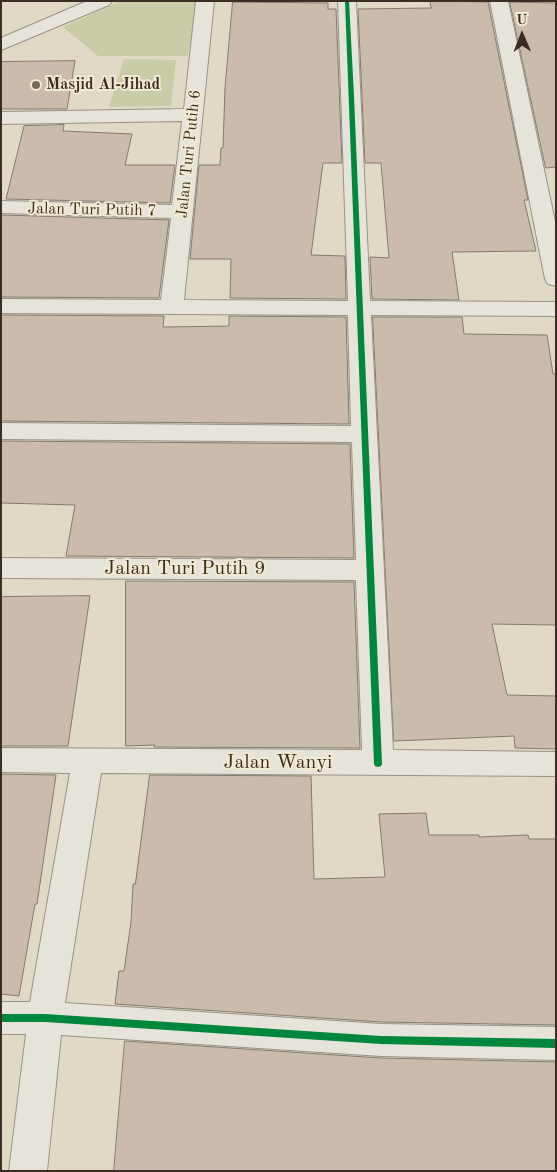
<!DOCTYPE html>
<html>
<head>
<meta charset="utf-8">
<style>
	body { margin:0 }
	#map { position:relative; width:557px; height:1172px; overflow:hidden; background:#e0d9c6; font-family:"Old Standard TT",serif }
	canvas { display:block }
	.frame { position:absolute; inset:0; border:2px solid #3b2d23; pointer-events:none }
	.north { position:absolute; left:497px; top:10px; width:50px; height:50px; -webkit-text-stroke:4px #f1ead3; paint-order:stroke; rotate:359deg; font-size:14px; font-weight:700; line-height:20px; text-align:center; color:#3b2d23 }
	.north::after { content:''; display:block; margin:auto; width:18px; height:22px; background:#3b2d23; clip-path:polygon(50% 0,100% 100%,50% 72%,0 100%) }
</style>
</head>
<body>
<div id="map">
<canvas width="557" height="1172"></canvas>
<div class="frame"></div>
<div class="north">U</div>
</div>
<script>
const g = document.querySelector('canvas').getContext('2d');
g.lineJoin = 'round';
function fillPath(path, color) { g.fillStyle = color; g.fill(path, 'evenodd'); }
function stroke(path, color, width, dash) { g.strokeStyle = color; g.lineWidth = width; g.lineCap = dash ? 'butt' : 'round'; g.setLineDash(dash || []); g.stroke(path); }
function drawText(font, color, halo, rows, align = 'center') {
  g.font = font + ' "Old Standard TT",serif'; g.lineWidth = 4; g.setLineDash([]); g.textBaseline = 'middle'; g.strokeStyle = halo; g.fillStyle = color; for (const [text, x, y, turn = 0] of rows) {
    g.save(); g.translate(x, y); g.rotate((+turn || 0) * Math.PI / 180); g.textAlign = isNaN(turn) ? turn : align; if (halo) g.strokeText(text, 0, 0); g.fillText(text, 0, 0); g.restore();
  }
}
fillPath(new Path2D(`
	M121,1H197L188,56H98L63,27Z
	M124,59L176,60L171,106L109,107Z`), '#cacca7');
const building = new Path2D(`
	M430,1L488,2L528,200H524L536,251L452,252L459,300L372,299L370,257L389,258L381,163H365L358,9L431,8Z
	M233,2L328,3V9H336L342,163H323L311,255L345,256L346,299L230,298L231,259H190L199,165H220L221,148H223L225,88Z
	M510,2L556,3V167L546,168Z
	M75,61L67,109H1V62Z
	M64,125L63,131L132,134L125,165H175L170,203L6,199L24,126Z
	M2,215L169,220L159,298L1,297Z
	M1,315L164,316L163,327L229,326V316L346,317L349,424L1,421Z
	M373,317H462L464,334L547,335L553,374H556V625L492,624L507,695L556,696V749L515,748L514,736L394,741Z
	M1,441L350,444L354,558L66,556L75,505L1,503Z
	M126,581L354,582L360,748L154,747L155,745L126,746Z
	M90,596L68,746H1V597Z
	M1,774L56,775L37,904H35L19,996L1,994Z
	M150,775L311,776L314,879L385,877L379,814L426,813L429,835H479V837L528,835L529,839H556V1025L381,1022L115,1004L119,971H124L131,922L133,884H135Z
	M125,1041L381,1058L556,1062V1171H114Z`);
fillPath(building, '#cbbbac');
stroke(building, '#817b71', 1);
const street = new Path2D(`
	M87,1H112L109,5L1,50V38Z
	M196,1H214L184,300L348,301L338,1H356L370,301L556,302V316L371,315L393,750L556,752V776L101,773L65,1003L381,1024L556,1027V1060L381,1056L61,1035L47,1171H9L26,1034H1V1002H30L70,773L1,772V748L362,750L356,580L1,578V558L356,560L352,442L1,439V423L351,426L348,315L1,313V299L161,300L171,218L1,213V201L172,205L182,121L1,124V112L184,109Z
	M490,1H508L556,226V286L548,284L545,279Z`);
stroke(street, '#989287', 2);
fillPath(street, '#e6e3da');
fillPath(new Path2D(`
	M345,1H349L354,96L382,764L381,766L378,767L375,766L374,764Z
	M1,1014H45L381,1036L556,1039V1048L381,1044L45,1022H1Z`), '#00873e');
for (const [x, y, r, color] of [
	[36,85,5,"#75695c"]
]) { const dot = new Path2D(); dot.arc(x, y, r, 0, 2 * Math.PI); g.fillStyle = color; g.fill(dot); stroke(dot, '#f1ead3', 2); }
drawText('bold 16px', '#3b2d23', '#f1ead3', [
	["Masjid Al-Jihad",46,85]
], 'left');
drawText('16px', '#3b2d23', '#f1ead3', [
	["Jalan Turi Putih 6",189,154,-84],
	["Jalan Turi Putih 7",92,210,1]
]);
drawText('20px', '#3b2d23', '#f1ead3', [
	["Jalan Turi Putih 9",185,569],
	["Jalan Wanyi",278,763]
]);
</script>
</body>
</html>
